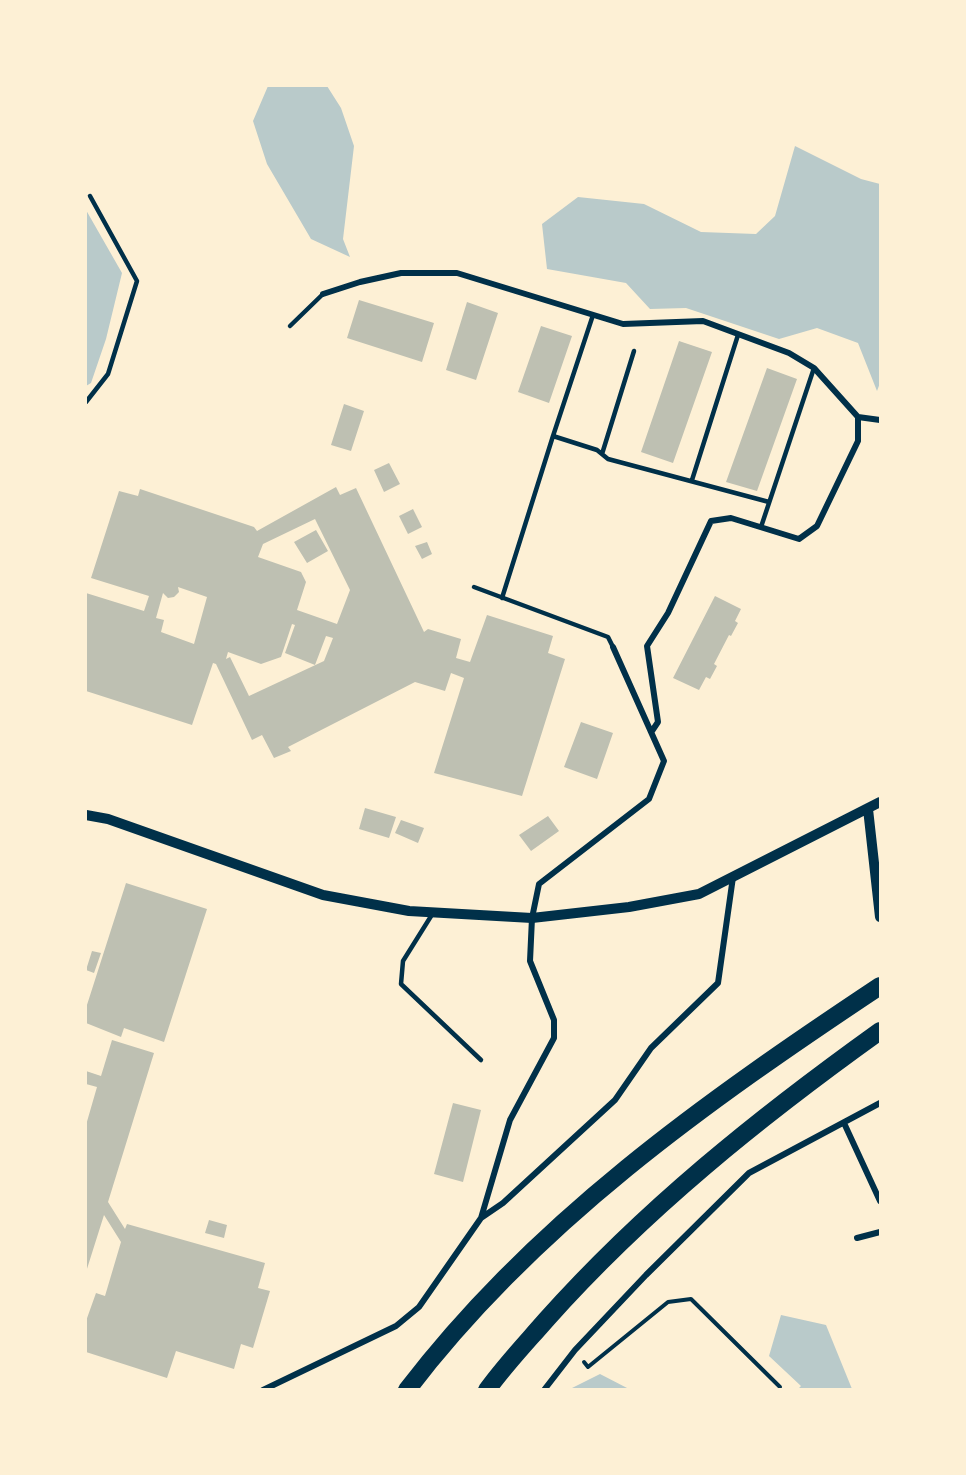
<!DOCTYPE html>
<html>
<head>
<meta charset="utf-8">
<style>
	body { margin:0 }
	#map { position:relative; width:966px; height:1475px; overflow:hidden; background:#fdf0d5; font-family:"Exo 2",sans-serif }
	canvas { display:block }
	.frame { position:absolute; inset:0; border:87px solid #fdf0d5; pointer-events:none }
</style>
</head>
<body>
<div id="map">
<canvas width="966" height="1475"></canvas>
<div class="frame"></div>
</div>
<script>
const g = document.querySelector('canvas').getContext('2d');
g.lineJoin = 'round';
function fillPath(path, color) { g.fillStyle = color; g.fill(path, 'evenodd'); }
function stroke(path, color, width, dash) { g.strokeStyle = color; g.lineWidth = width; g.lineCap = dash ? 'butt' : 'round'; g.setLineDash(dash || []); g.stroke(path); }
fillPath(new Path2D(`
	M268,86H327L341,108L354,146L343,239L350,257L311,239L267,164L253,121Z
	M795,146L861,179L880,184V383L877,391L858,343L817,328L779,339L686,308L650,309L626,283L547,269L542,224L578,197L644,204L701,232L756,234L775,216Z
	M86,210L122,273L106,339L91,383L86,386Z
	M781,1315L826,1325L852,1389H798L801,1386L769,1356Z
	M600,1374L629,1389H570Z`), '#b9caca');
fillPath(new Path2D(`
	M359,300L434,323L422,362L347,338Z
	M467,302L498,313L476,380L446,370Z
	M541,326L572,336L549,403L518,392Z
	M679,341L712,352L673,463L641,452Z
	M767,368L797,379L757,491L726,482Z
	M344,404L364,411L351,451L331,445Z
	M389,463L400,484L384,492L374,470Z
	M336,487L340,495L356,488L424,632L428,629L461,639L456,658L470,662L487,615L553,636L548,653L565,659L522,796L434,773L464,678L451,673L445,691L415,682L288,747L291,751L274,758L262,735L252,740L216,664L213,663L192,725L86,691V593L144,611L149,596L91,578L119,491L138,496L140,489L254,527L257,531ZM315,519L350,590L337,624L297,610L306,582L301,572L258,557L263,544ZM178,587L207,597L194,644L161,632L164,620L156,618L163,593L168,598L174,597L179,592ZM292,624L295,625L285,653L315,665L326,636L333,638L324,661L249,696L230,657L226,659L228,652L261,664L281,657Z
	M413,509L422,527L408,534L399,516Z
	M316,530L328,551L307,563L294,542Z
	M427,542L432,554L422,559L415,546Z
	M715,596L741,609L735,621L738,623L731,636L729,635L714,664L717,666L710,679L706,677L699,690L673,678Z
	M581,722L613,733L597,779L564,767Z
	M365,808L396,817L389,838L359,829Z
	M548,816L559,831L531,851L519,835Z
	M401,820L424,828L418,843L395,833Z
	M126,883L207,909L164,1042L124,1028L121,1037L86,1023V1008Z
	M92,951L101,953L94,973L86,970Z
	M112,1040L154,1053L108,1202L125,1229L127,1224L265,1263L258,1288L270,1291L253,1348L241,1344L234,1369L176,1351L167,1378L86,1352V1321L96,1293L105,1296L121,1242L104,1215L86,1272V1125L97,1087L86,1084V1071L101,1076Z
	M453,1103L481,1110L463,1182L434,1174Z
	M209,1220L227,1225L224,1238L205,1233Z`), '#bec0b2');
stroke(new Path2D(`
	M584,1362L588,1367L668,1302L691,1299L780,1387`), '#003049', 4);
stroke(new Path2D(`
	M593,315L553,436L597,450L608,459L769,502
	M290,326L323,294
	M86,402L108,374L137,281L90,196
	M602,454L634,351
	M692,480L738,335
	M761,527L814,368
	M474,587L608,637L613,647
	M502,598L553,436
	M433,913L403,961L401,984L481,1060`), '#003049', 4.5);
stroke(new Path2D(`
	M323,294L360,282L401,273H457L623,324L703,321L789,353L814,368L858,417V441L817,526L799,539L731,518L711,521L668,613L647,646L658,722L652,731
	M858,417L880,420
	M844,1123L880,1201
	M481,1218L503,1203L615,1100L651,1048L718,983L733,877
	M857,1238L880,1232
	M263,1390L396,1326L419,1307L481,1218L510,1120L554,1038V1020L530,961L532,918L539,884L649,799L664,761L613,647
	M544,1390L575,1350L646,1275L749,1173L880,1103`), '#003049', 6);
stroke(new Path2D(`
	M868,809L880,917
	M86,815L108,819L323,895L409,911L532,918L629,907L699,894L880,802`), '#003049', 10);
stroke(new Path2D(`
	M407,1390C535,1222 707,1101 880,986
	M487,1390C505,1365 526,1343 546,1320C645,1209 760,1117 880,1031`), '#003049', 18);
</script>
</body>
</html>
